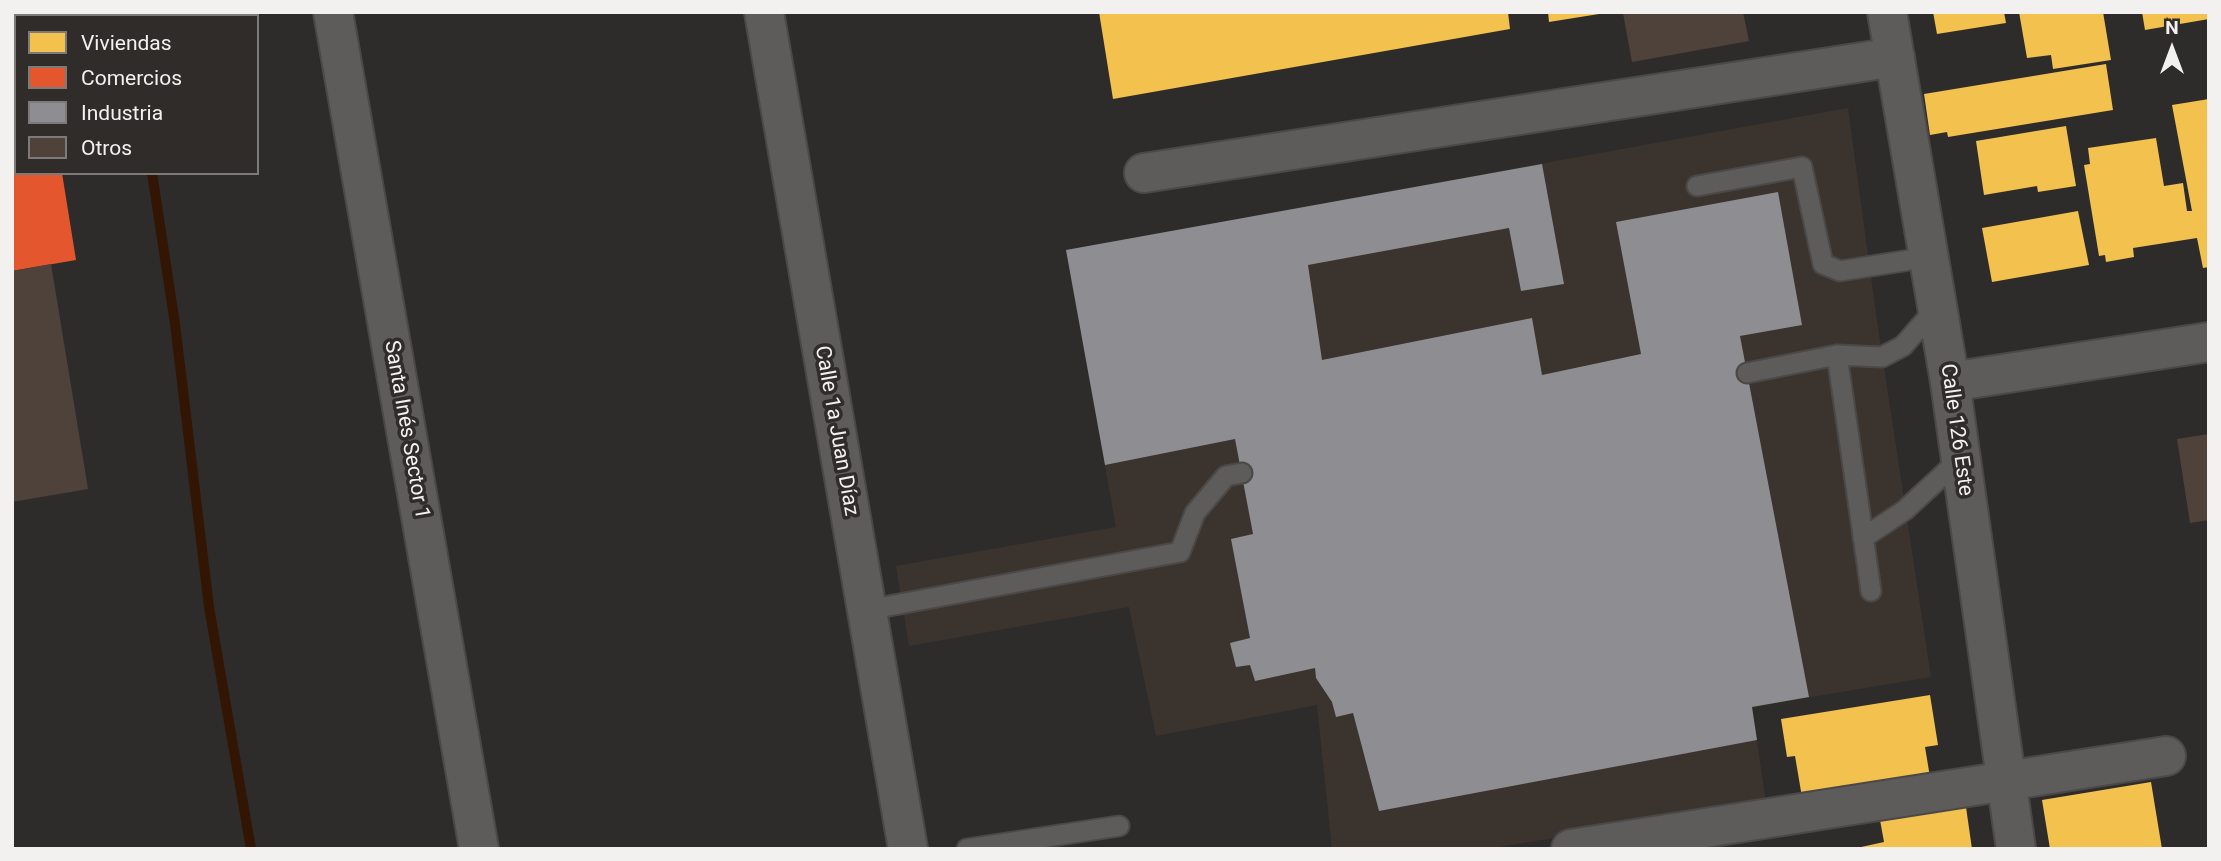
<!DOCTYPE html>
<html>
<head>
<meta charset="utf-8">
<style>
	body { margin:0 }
	#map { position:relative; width:2221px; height:861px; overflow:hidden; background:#2e2c2b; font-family:Roboto,sans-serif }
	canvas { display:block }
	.frame { position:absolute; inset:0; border:14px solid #f3f1f0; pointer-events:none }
	.legend { position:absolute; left:14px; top:14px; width:245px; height:161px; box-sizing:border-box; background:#2f2c2a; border:2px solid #7d7b79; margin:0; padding:9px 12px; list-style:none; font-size:21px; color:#f3f1f0 }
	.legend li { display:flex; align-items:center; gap:14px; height:35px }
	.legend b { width:35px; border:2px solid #7d7b79 }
	.north { position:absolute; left:2137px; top:14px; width:70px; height:70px; -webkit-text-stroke:5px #2f2c2a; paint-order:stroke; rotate:0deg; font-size:19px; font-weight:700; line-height:28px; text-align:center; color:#f3f1f0 }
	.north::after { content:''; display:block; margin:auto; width:24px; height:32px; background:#f3f1f0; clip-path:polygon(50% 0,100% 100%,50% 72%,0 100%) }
</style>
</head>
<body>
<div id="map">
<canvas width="2221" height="861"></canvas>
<div class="frame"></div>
<ul class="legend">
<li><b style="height:19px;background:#f2c14e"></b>Viviendas</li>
<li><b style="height:19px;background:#e4572e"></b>Comercios</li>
<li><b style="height:19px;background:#8d8d92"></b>Industria</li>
<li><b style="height:19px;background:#4f423a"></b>Otros</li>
</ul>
<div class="north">N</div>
</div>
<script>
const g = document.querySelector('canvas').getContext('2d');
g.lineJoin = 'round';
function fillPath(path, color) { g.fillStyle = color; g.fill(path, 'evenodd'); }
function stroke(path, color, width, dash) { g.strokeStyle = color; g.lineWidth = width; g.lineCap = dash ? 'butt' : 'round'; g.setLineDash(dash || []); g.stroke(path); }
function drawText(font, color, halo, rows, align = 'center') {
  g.font = font + ' Roboto,sans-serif'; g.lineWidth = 7; g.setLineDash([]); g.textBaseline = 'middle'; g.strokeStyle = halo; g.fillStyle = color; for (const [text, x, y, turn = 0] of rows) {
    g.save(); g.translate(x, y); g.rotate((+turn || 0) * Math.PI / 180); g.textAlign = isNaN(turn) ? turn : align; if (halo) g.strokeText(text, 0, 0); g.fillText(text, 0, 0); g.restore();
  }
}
fillPath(new Path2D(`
	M1848,108L1877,321L1931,677L1752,707L1766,803L1487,849H1332L1317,705L1156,736L1129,607L909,646L896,566L1116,527L1066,250Z`), '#3b332e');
fillPath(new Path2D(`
	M1099,12H1508L1510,29L1113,99Z
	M1548,12H1599V14L1549,22Z
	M1933,12H2004L2006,23L1937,34Z
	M2019,12H2103L2111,60L2053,69L2051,55L2027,58Z
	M2142,12H2209V19L2145,30Z
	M2106,64L2113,110L1948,137L1947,132L1930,135L1924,94Z
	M2209,99V267L2203,268L2197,238L2133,248L2134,257L2106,262L2105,255L2099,256L2084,165L2090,164L2088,148L2156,138L2164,186L2183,183L2187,211H2192L2172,105Z
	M2066,126L2076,186L2038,192L2037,186L1984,195L1976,141Z
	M2078,211L2089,265L1992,282L1982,228Z
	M1930,695L1938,745L1925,747L1930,777L1804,809L1795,756L1787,757L1781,719Z
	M2151,782L2162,849H2050L2042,800Z
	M1966,807L1972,849H1852L1884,842L1880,820Z`), '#f2c14e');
fillPath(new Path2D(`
	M12,12H36V16H16V173H62L76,260L12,271Z`), '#e4572e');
fillPath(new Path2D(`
	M1542,164L1564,284L1521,291L1509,228L1308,265L1322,360L1532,318L1542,375L1641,354L1616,222L1778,192L1802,325L1740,336L1809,697L1752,707L1757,740L1379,811L1353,713L1336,717L1332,702L1316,678L1315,668L1255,681L1250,665L1236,667L1230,643L1250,638L1231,539L1253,534L1235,439L1105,465L1066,250Z`), '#8d8d92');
stroke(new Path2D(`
	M129,12V16
	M152,173L175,324L209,607L251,849`), '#331504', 10);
fillPath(new Path2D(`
	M1743,12L1749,41L1632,62L1623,13Z
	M51,264L88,489L12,502V271Z
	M2209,434V520L2190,523L2177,439Z`), '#4f423a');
const service = new Path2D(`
	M1697,186L1802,167L1823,264L1840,271L1929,257
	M1837,355L1871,591
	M1747,373L1837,355L1882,357L1903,346L1937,307
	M1863,538L1905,510L1960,459
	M867,610L1180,552L1195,513L1226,476L1242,473
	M967,849L1119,826`);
const minor = new Path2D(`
	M333,12L479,849
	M764,12L908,849
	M1887,12L1950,382L2016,849
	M1144,173L1895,57
	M1950,382L2209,342
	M1571,849L2166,756`);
stroke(service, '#4b4948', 23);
stroke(minor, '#4b4948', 42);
stroke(service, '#5d5c5b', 19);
stroke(minor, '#5d5c5b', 38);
drawText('21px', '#f3f1f0', '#2f2c2a', [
	["Santa Inés Sector 1",406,430,80],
	["Calle 126 Este",1956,430,82],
	["Calle 1a Juan Díaz",836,431,80]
]);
</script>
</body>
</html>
